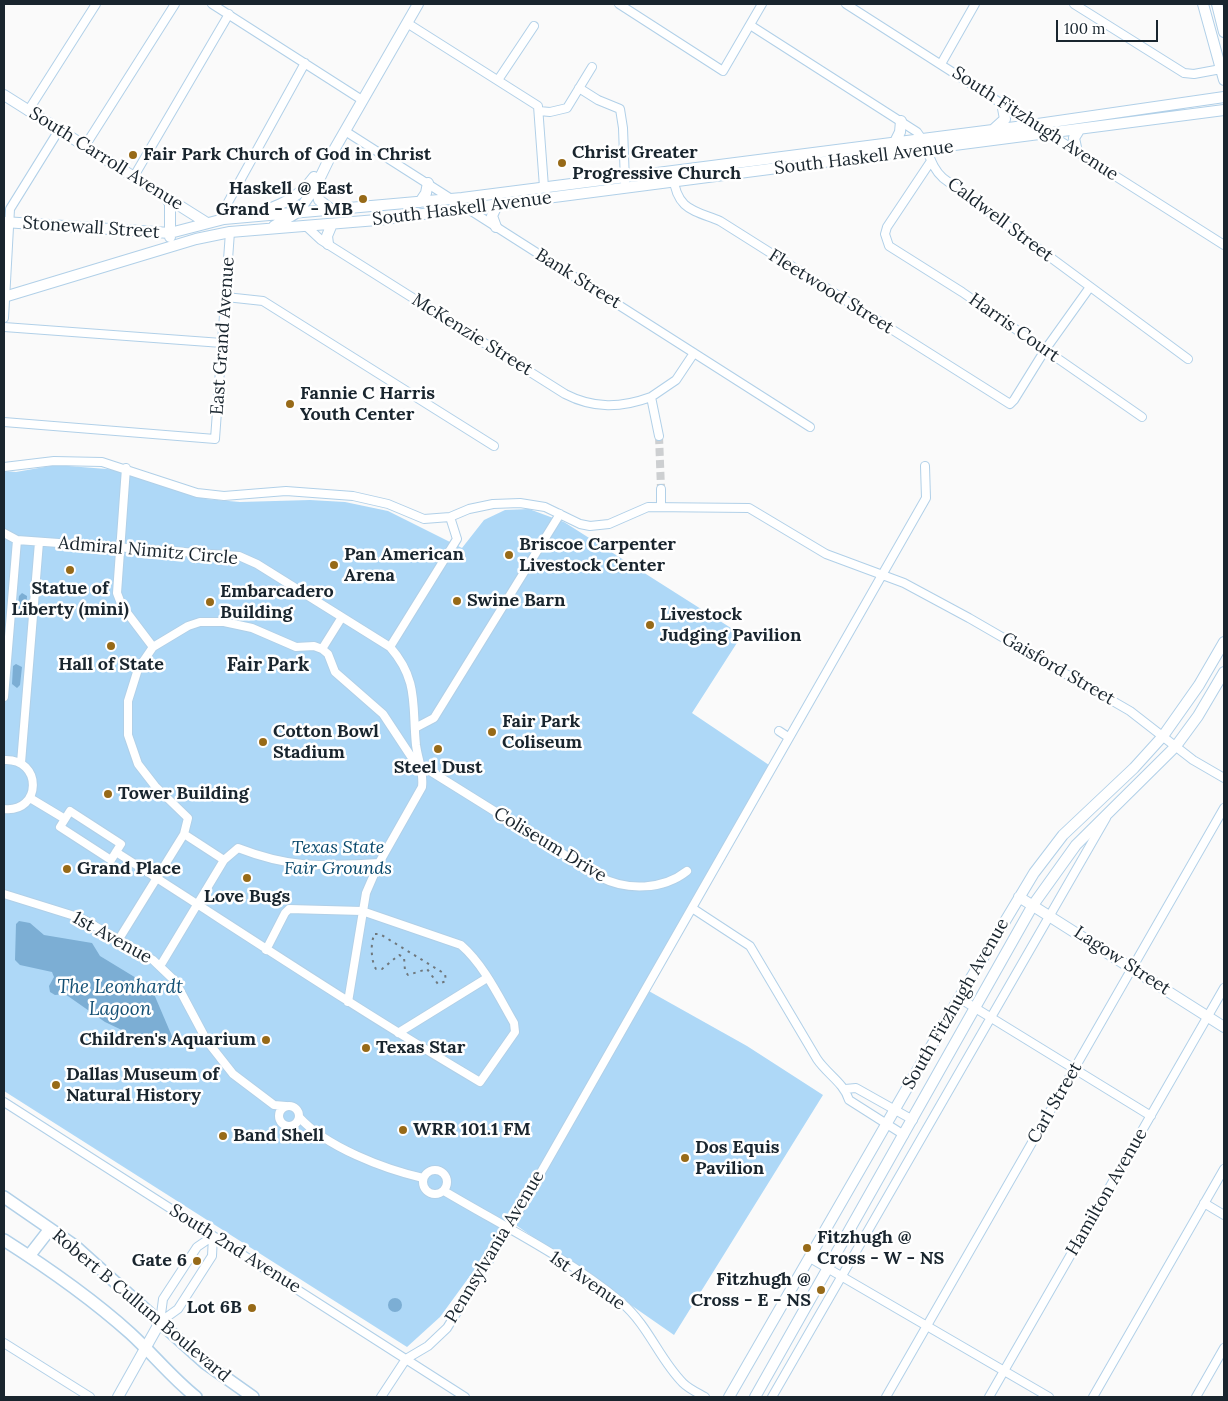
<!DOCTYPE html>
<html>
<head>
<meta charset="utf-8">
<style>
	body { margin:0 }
	#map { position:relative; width:1228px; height:1401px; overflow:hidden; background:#fafafa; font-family:Lora,serif }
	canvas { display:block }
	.frame { position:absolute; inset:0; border:5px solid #19252e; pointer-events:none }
	.scale { position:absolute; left:1056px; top:20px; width:102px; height:22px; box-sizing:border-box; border:2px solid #19252e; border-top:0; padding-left:6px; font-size:15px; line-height:18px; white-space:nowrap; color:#19252e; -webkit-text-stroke:4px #fff; paint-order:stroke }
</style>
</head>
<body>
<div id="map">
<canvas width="1228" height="1401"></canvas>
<div class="frame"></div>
<div class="scale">100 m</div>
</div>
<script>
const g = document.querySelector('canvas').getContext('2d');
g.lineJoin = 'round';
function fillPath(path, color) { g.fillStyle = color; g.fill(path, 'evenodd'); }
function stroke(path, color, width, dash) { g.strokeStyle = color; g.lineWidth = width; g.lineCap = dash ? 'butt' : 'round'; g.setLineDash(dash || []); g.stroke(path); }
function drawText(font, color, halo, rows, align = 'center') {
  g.font = font + ' Lora,serif'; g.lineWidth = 5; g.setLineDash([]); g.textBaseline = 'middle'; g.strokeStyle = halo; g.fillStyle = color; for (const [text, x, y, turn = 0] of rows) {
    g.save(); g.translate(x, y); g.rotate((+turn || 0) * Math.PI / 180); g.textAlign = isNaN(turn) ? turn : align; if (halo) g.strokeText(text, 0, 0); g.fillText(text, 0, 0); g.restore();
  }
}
fillPath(new Path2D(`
	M56,465L119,470L206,499L240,502L310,500L345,502L388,511L462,548L484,520L505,510L529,509L564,522L742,635L692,713L769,765L647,990L747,1046L823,1095L674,1335L510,1221L440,1317L407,1347L4,1091V471L16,472Z`), '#aed8f7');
fillPath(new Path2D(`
	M22,593L27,596L26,615L23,617L17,614L19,596Z
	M16,664L22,667L20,685L17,688L12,684L13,666Z
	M19,921L30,923L44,935L92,943L100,956L151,987L174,1041L170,1042L162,1037L157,1038L150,1047H138L126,1032L105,1022L65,994L55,995L50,992L49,986L54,977L52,972L20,965L15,960L16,924Z
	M388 1305a7 7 0 1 1 14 0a7 7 0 1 1-14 0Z`), '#7caed4');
stroke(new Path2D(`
	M659,436L661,489`), '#cdcfd1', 8, [8, 4]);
const street = new Path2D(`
	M212,4L362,100
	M619,4L723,71L762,4
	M846,4L1035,125
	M1074,4L1184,73L1194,74L1221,69
	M407,23L538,106L544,187
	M750,25L917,132C929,147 929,166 943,178L1188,359
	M941,64L975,4
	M498,80L534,26
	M579,88L598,100L620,109L623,128L625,182
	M28,111L96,4
	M539,111L550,112L567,108L592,67
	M345,131L453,200
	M1046,132L1224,245
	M85,146L175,4
	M931,161L887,227L885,234L889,246L962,292L1142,417
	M673,176C677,210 693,210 720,221L1010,404L1014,400L1045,350L1090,287
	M133,178L229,14
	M465,207L810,427
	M224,219L226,206L305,63
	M306,226L321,240L565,394C594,409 621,408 651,397
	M226,297L263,301L494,446
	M4,318L10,209L59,130
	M4,327L222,343
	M4,422L215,439L230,232
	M659,436L651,397L676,380L694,353
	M4,467L54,461L102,462L197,493L224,496L286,491L353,496L388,504L424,519L450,517L469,509L493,504L520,503L545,507L580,524L590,526L609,524L648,507L749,508L826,554L904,583L969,618L1130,711L1193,760L1224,778
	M126,468L117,593L122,606L153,647
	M661,507V489
	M4,533L17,540L239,556L257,564L390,647
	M322,649L342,617
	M4,697L17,540
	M415,728L434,718L560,514
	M779,731L788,737
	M4,760C43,758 42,813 4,809
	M21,763L39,542
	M30,798L65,819
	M70,811L121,844L111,860L60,827Z
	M116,852C237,929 356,1009 480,1082L515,1032L514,1023C499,997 484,965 461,945L362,911L289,909L285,913L266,950
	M379,863C322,866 292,869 238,848L224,860L184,834L188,818L155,786L138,764L128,735V701L138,669L153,647L188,626L200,622H224L252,628L296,647L314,646L322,649L328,654L335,672L383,714L414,761L600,877C627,891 663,890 687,871
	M4,894L81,918L153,960L175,981L207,1041L233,1074L274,1105L286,1106
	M692,908L750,946L817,1059C827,1074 844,1083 849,1100L904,1135
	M119,939L184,834
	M162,963L224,860
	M959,998L1151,1116
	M348,1002L366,893L379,863L422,787C424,772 418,760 416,745C412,706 419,680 390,647L457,539L450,517
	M398,1033L487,978
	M845,1089L856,1088L913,1120
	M4,1102L465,1397
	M279 1116a10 10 0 1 1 20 0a10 10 0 1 1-20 0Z
	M299,1117C326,1147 384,1169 423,1178
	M423 1182a12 12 0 1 1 24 0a12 12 0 1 1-24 0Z
	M444,1191C503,1226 568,1258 621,1302C649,1326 659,1359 683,1383C689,1389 698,1393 705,1397
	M1204,1203L1224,1215
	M810,1258L1049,1397
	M160,1322L178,1309L212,1256L213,1236
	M160,1322L163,1299L197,1247L213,1236
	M4,1343L90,1397
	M381,1397L406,1359L428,1346L447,1328L508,1230L926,498L925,466
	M772,1397L1106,818
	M886,1397L1224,808
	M989,1397L1224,988
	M1093,1397L1224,1169
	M1196,1397L1224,1348`);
const secondary = new Path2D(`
	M1203,4L1224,80
	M1217,4L1224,32
	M4,95L207,223
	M994,129L1005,119L1002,103
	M895,142L900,132L901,121
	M1077,152L1074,138L1079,130
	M316,186L319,200L332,210
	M167,199L170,204V237
	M420,202L426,193L428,183
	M263,211C284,204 301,195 314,177
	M4,222L170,233L224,219L462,198L1024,126L1224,97
	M274,226L298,212L316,186L330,157L418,4
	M496,227L492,216L497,205
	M328,244L327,236L332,224
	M4,297L196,239L230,232L377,220L1224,110
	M1019,897L1224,1027
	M118,1397L160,1322
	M729,1397L959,998L1034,873L1063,835L1134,768L1163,736L1199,685L1224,642
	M755,1397L1033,905L1076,845L1176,746L1198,716L1224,672`);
const primary = new Path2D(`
	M4,1197L75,1246L205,1363L253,1397
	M4,1240C48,1268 91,1298 130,1333C153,1354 172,1378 196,1397
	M29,1256L50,1229`);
stroke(street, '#b1d0e8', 10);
stroke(secondary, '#b1d0e8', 12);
stroke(primary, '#b1d0e8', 14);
stroke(street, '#fff', 8);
stroke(secondary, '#fff', 10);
stroke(primary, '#fff', 11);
stroke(new Path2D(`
	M375,934H380L445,974L446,981L438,984L427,969L408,975L405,971L404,957L399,955L382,969H376C371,962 370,941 375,934Z`), '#6f777c', 2, [2.5, 5]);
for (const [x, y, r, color] of [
	[133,155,5,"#976a18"],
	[562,163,5,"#976a18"],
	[363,199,5,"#976a18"],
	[290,404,5,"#976a18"],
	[509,555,5,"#976a18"],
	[334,565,5,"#976a18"],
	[70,570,5,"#976a18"],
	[457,601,5,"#976a18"],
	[210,602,5,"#976a18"],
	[650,625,5,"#976a18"],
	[111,646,5,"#976a18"],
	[492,732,5,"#976a18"],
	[263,742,5,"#976a18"],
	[438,749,5,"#976a18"],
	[108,794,5,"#976a18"],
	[67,869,5,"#976a18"],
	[247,878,5,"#976a18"],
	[266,1040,5,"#976a18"],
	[366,1048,5,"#976a18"],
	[56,1085,5,"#976a18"],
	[403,1130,5,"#976a18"],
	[223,1136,5,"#976a18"],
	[685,1158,5,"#976a18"],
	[807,1248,5,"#976a18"],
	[197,1261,5,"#976a18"],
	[821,1290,5,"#976a18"],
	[252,1308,5,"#976a18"]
]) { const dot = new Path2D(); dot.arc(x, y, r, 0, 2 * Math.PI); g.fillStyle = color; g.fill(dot); stroke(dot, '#fff', 2); }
drawText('18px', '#19252e', '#fff', [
	["South Fitzhugh Avenue",1035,124,33],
	["South Haskell Avenue",864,158,-7],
	["South Carroll Avenue",106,159,32],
	["South Haskell Avenue",462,209,-7],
	["Caldwell Street",1000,220,37],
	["Stonewall Street",91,228,4],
	["Bank Street",578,279,32],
	["Fleetwood Street",831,292,32],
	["Harris Court",1014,328,35],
	["McKenzie Street",472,335,32],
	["East Grand Avenue",223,336,-86],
	["Admiral Nimitz Circle",148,551,5],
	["Gaisford Street",1058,669,30],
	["Coliseum Drive",550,845,31],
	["1st Avenue",112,938,29],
	["Lagow Street",1122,961,33],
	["South Fitzhugh Avenue",956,1004,-60],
	["Carl Street",1055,1103,-60],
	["Hamilton Avenue",1107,1192,-60],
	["Pennsylvania Avenue",495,1247,-59],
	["South 2nd Avenue",235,1249,32],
	["1st Avenue",587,1281,35],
	["Robert B Cullum Boulevard",141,1306,40]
]);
drawText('bold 18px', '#19252e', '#fff', [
	["Christ Greater",572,153],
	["Progressive Church",572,174],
	["Fair Park Church of God in Christ",143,155],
	["Haskell @ East",353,189,"right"],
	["Grand - W - MB",353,210,"right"],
	["Fannie C Harris",300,394],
	["Youth Center",300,415],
	["Briscoe Carpenter",519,545],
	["Livestock Center",519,566],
	["Pan American",344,555],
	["Arena",344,576],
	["Statue of",70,589,"center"],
	["Liberty (mini)",70,610,"center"],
	["Embarcadero",220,592],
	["Building",220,613],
	["Swine Barn",467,601],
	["Livestock",660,615],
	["Judging Pavilion",660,636],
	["Hall of State",111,665,"center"],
	["Fair Park",502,722],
	["Coliseum",502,743],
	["Cotton Bowl",273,732],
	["Stadium",273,753],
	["Steel Dust",438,768,"center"],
	["Tower Building",118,794],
	["Grand Place",77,869],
	["Love Bugs",247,897,"center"],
	["Children's Aquarium",256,1040,"right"],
	["Texas Star",376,1048],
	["Dallas Museum of",66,1075],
	["Natural History",66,1096],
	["WRR 101.1 FM",413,1130],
	["Band Shell",233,1136],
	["Dos Equis",695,1148],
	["Pavilion",695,1169],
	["Fitzhugh @",817,1238],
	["Cross - W - NS",817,1259],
	["Gate 6",187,1261,"right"],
	["Fitzhugh @",811,1280,"right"],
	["Cross - E - NS",811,1301,"right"],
	["Lot 6B",242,1308,"right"]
], 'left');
drawText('italic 18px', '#08486c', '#fff', [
	["Texas State",338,848],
	["Fair Grounds",338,869]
]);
drawText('bold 19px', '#19252e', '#fff', [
	["Fair Park",268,666]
]);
drawText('italic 19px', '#145075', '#fff', [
	["The Leonhardt",120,988],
	["Lagoon",120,1010]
]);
</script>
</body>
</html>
